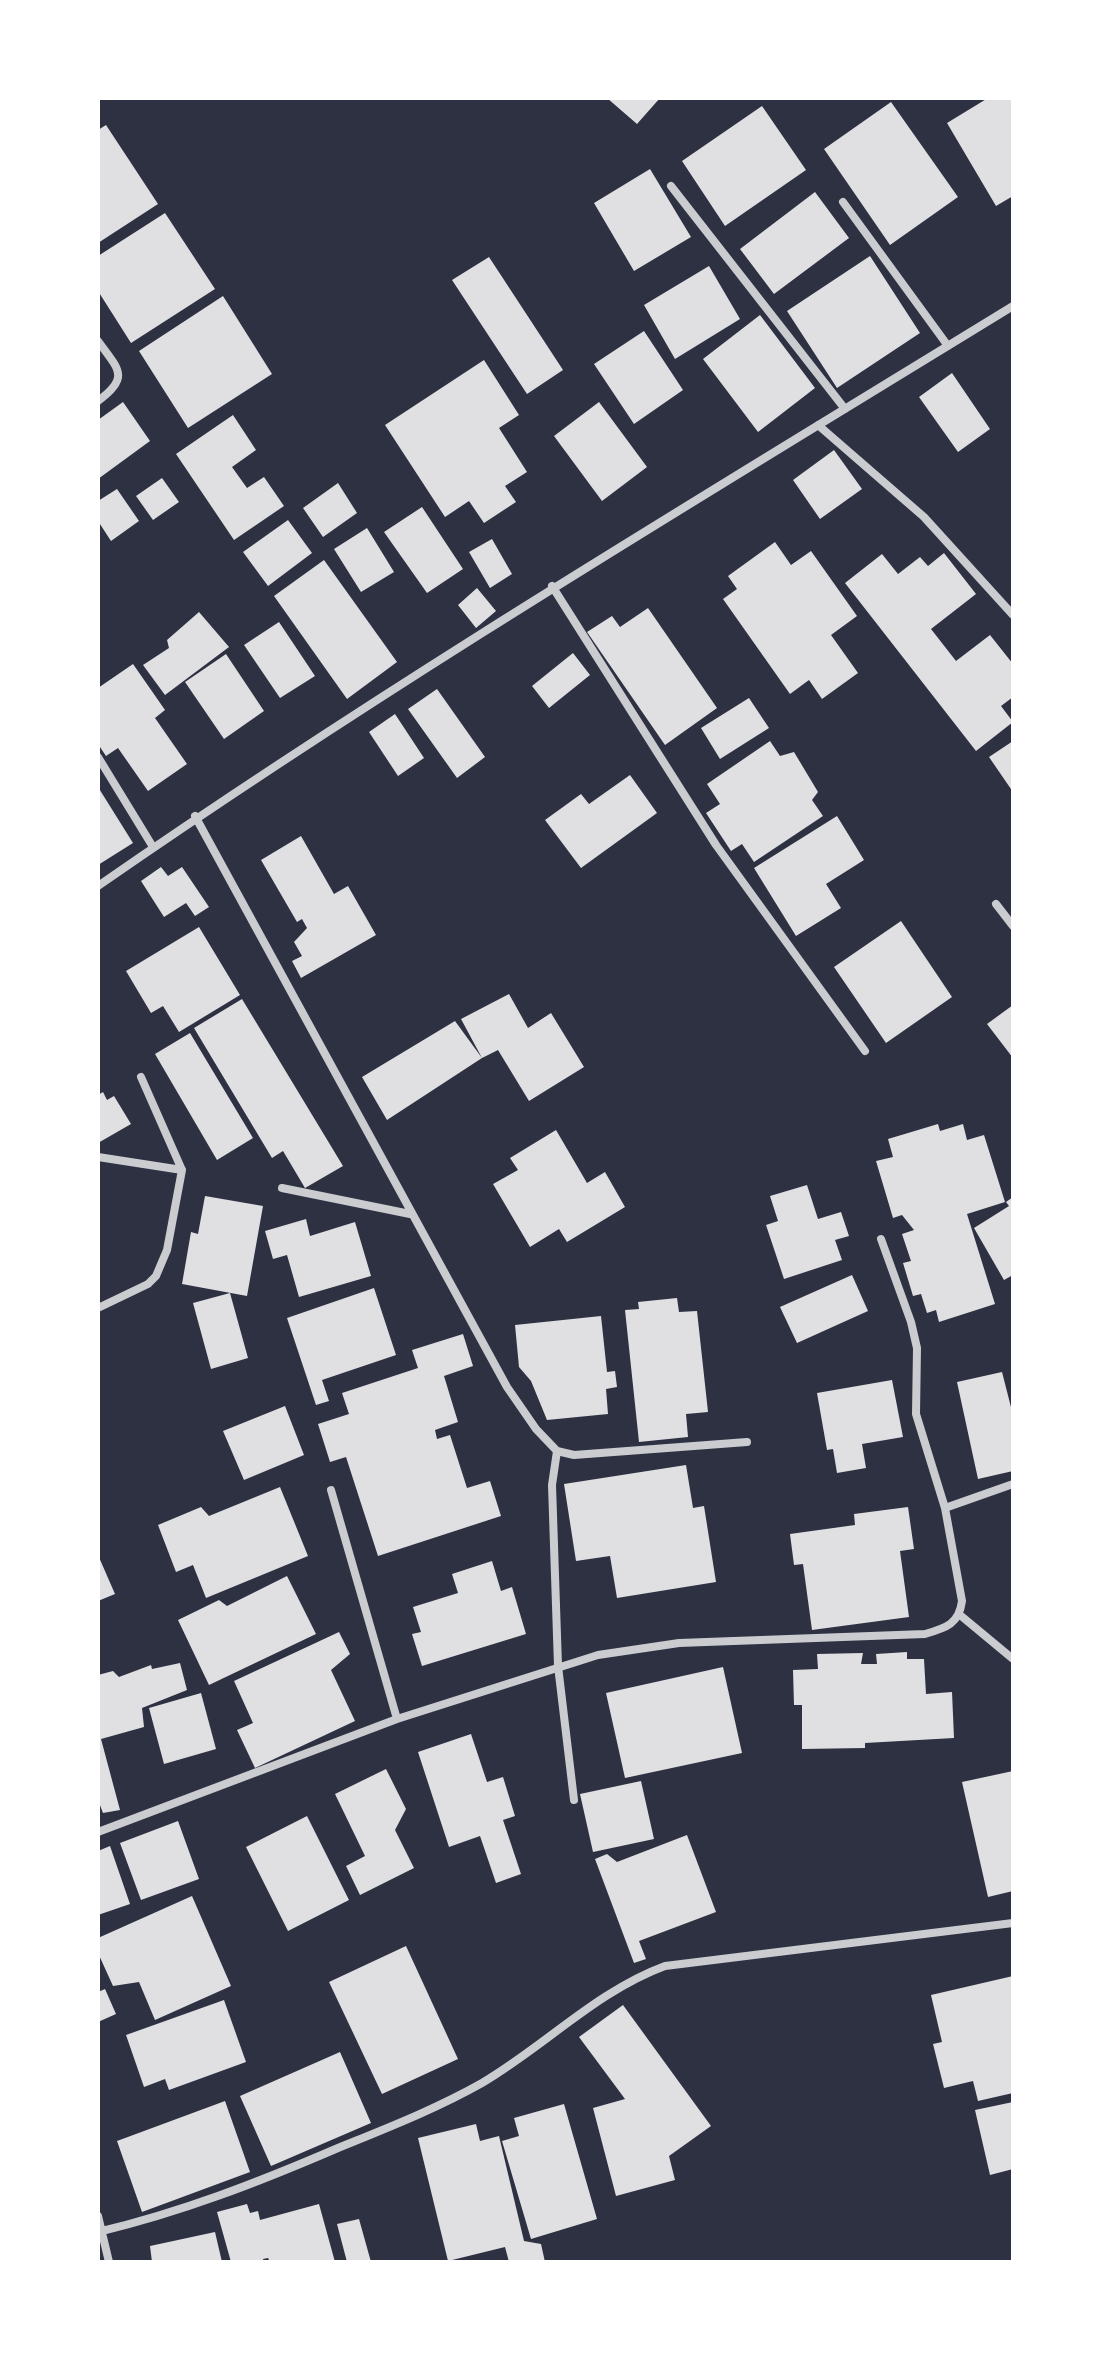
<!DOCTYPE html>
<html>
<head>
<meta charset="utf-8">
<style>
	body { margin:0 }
	#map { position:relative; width:1111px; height:2360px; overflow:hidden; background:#2d3142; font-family:"Fira Sans",sans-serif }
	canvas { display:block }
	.frame { position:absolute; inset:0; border:100px solid #fff; pointer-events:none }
</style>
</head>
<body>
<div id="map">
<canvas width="1111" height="2360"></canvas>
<div class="frame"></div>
</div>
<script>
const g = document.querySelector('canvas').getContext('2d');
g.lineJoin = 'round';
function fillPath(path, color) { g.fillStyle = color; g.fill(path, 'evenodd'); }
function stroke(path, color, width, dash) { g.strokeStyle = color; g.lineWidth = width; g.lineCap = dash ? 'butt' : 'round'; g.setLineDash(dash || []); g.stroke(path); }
fillPath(new Path2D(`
	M607,98H660L637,124Z
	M988,98H1013V196L996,206L947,123Z
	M891,102L958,197L890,245L824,149Z
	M762,106L806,170L725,226L682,161Z
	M106,125L158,204L98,243V130Z
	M650,169L691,237L634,271L594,203Z
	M815,192L849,238L774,294L740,249Z
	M165,213L215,289L131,343L98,291V256Z
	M870,256L920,333L837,388L787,311Z
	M489,257L563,370L527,394L452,280Z
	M709,266L740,319L675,359L644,305Z
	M223,296L272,374L188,428L139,351Z
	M760,315L815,388L758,432L703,359Z
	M644,331L683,390L634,424L594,364Z
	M484,360L519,415L499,428L527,472L505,486L516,502L484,523L469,501L445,517L385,425Z
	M952,373L990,429L958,452L919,397Z
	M123,402L150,441L98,479V420Z
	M599,402L647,467L602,501L554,436Z
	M233,415L256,450L232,467L247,488L264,477L284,506L234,540L176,454Z
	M834,450L862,489L820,519L793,480Z
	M162,478L179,502L153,520L136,496Z
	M338,483L357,513L323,537L303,508Z
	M117,489L139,521L111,541L98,521V501Z
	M422,507L463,569L427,593L384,532Z
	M288,520L312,553L268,586L243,552Z
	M367,528L394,572L361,592L334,549Z
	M492,539L512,574L490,588L469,552Z
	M775,542L791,565L811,551L857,616L831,635L858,673L822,699L809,680L790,694L723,599L737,589L728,576Z
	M944,553L976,594L931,629L956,661L990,635L1013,664V697L1001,706L1013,722L976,751L845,583L882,554L898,574L920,557L928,566Z
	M324,560L397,662L347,699L274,596Z
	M477,588L496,611L476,628L458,605Z
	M648,608L717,708L665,745L587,632L612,616L620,627Z
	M199,612L229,647L165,695L143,665L169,648L167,640Z
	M279,622L315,676L280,698L244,645Z
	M573,653L590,675L549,708L532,686Z
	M226,654L264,711L224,739L185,682Z
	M133,664L165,710L155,718L187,764L148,791L118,748L106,756L98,744V688Z
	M437,689L485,757L457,778L408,709Z
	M749,698L769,728L720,759L701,728Z
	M395,714L424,758L398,776L369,732Z
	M770,741L780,756L794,752L818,792L812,800L823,816L754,862L742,844L731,851L706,813L720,804L707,784Z
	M1013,741V792L989,757Z
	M630,775L657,813L581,868L545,820L581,794L589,804Z
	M98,787L133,843L98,865Z
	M837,816L864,860L826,884L841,908L796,936L754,868Z
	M301,836L334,894L348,886L376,935L301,978L292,961L302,956L294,942L307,928L302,919L297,922L261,860Z
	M161,867L168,876L182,867L209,907L195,916L186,903L164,917L141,881Z
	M901,921L952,997L886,1043L834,967Z
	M199,927L240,995L179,1032L163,1006L151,1013L126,971Z
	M509,994L528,1028L551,1013L584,1067L529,1101L498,1050L482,1058L461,1019Z
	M242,999L343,1166L305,1188L283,1151L272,1158L194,1028Z
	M1013,1005V1058L987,1024Z
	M455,1021L482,1058L387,1120L362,1077Z
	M190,1033L253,1138L217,1160L155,1054Z
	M103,1092L107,1100L114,1096L131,1124L98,1143V1095Z
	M938,1124L940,1131L963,1124L967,1140L984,1135L1005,1202L967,1214L995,1304L939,1322L936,1310L927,1313L921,1294L913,1296L903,1263L911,1261L902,1234L914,1230L902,1215L893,1218L876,1161L893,1157L888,1139Z
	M556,1130L587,1183L605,1172L625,1207L567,1242L559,1229L530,1247L493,1184L518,1170L510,1158Z
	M807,1185L818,1219L841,1212L849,1236L835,1240L842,1260L784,1279L766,1225L778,1221L770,1196Z
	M205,1196L263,1206L247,1296L182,1284L191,1232L198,1234Z
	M1013,1197V1275L1004,1280L974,1228L1009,1206L1006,1202Z
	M306,1219L310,1236L355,1222L371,1276L299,1297L287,1255L273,1259L265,1231Z
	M852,1275L868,1311L797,1343L780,1307Z
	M374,1288L396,1355L322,1380L329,1401L316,1405L287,1318Z
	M230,1293L248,1358L211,1369L193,1303Z
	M677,1298L679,1312L697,1311L708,1412L686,1414L688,1437L639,1442L625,1310L639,1309L638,1302Z
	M601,1316L607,1372L615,1371L617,1387L606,1389L608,1414L547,1420L531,1381L519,1367L515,1325Z
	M463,1334L473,1366L444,1376L458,1422L435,1430L437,1439L450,1435L467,1488L490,1481L501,1516L378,1556L346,1457L330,1462L318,1424L349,1414L342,1393L418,1368L412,1350Z
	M1002,1372L1013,1415V1471L978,1479L957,1382Z
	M892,1380L903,1437L862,1444L866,1468L837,1473L833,1449L827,1450L817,1393Z
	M285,1406L304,1455L244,1480L223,1431Z
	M686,1465L693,1508L704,1506L716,1582L617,1598L610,1556L576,1561L564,1484Z
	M280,1487L308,1556L206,1598L193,1565L176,1572L158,1525L201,1507L209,1516Z
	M908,1507L914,1549L900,1551L909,1617L812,1630L803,1564L794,1565L790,1534L855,1525L854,1514Z
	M98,1555L115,1594L98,1601Z
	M492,1561L501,1591L512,1587L526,1634L422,1666L412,1634L421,1632L413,1607L458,1593L452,1574Z
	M287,1576L316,1634L209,1685L178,1620L219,1600L227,1606Z
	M339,1632L350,1654L331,1670L355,1721L255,1768L237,1730L253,1723L234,1681Z
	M907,1652V1659H924L926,1694L952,1692L954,1738L865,1743V1748L802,1749V1705H794L793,1670L818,1669L817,1654L863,1653L861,1664H877L876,1654Z
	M180,1663L187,1690L142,1708L144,1727L101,1739L120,1810L103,1813L98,1800V1675L113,1671L119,1677L151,1665L152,1669Z
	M723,1667L742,1753L625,1778L606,1693Z
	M201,1693L216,1749L164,1764L149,1708Z
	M471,1734L487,1782L503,1777L515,1816L503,1820L521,1874L496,1883L480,1836L449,1847L418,1752Z
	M386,1769L406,1809L395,1830L414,1868L360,1895L346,1866L365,1856L335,1794Z
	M1013,1771V1891L988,1897L962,1782Z
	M641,1781L654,1839L593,1852L580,1794Z
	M307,1816L349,1900L288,1931L246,1847Z
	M178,1821L199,1879L141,1900L120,1843Z
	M687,1835L716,1912L639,1941L646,1959L634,1963L595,1859L607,1854L617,1862Z
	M110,1846L130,1904L98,1915V1851Z
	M192,1896L231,1986L155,2020L139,1982L113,1986L98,1953V1938Z
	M406,1946L458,2059L382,2094L329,1982Z
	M1013,1976V2093L978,2101L973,2081L944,2088L933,2044L942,2042L931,1995Z
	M105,1989L116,2014L98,2022V1992Z
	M224,2000L246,2062L169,2090L165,2079L144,2087L126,2035Z
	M623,2005L711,2126L669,2156L675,2180L616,2196L593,2108L625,2099L579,2037Z
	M340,2052L371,2123L271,2166L240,2096Z
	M225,2101L250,2172L142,2212L117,2141Z
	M1013,2102V2169L990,2175L975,2110Z
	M564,2104L597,2219L531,2239L502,2141L519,2136L514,2118Z
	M476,2124L480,2141L499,2136L524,2241L541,2244L545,2262H509L505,2247L448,2261L418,2138Z
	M247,2204L250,2213L258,2211L260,2220L319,2204L335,2262H270L268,2258L263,2259L264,2262H231L217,2212Z
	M359,2219L371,2262H347L337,2224Z
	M215,2232L222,2262H152L150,2246Z`), '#e0e0e3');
stroke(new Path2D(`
	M671,186L845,409
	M843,202L948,346
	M98,341C118,369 131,377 98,401
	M818,425L924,517L1013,615
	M552,586L716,845L865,1051
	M98,757L153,847
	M195,816L507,1387L536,1429L557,1451L574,1455L747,1442
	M98,886C395,680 705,495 1013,306
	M996,904L1013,926
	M98,1157L182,1170
	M282,1188L410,1214
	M881,1239L911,1322L917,1348L916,1414L945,1508
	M98,1308L148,1284L156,1276L167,1250L182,1170L141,1077
	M557,1451L552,1485L558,1666L574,1800
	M331,1490L397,1719
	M960,1615L1013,1659
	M98,1832L397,1719L598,1655L679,1643L925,1634C946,1628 959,1624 962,1601L945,1508L1013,1484
	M98,2216L109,2262
	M98,2232C182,2212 259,2182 338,2148C387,2128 436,2109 482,2083C545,2046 597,1991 665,1966L1013,1923`), '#caccd0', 8);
</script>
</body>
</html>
